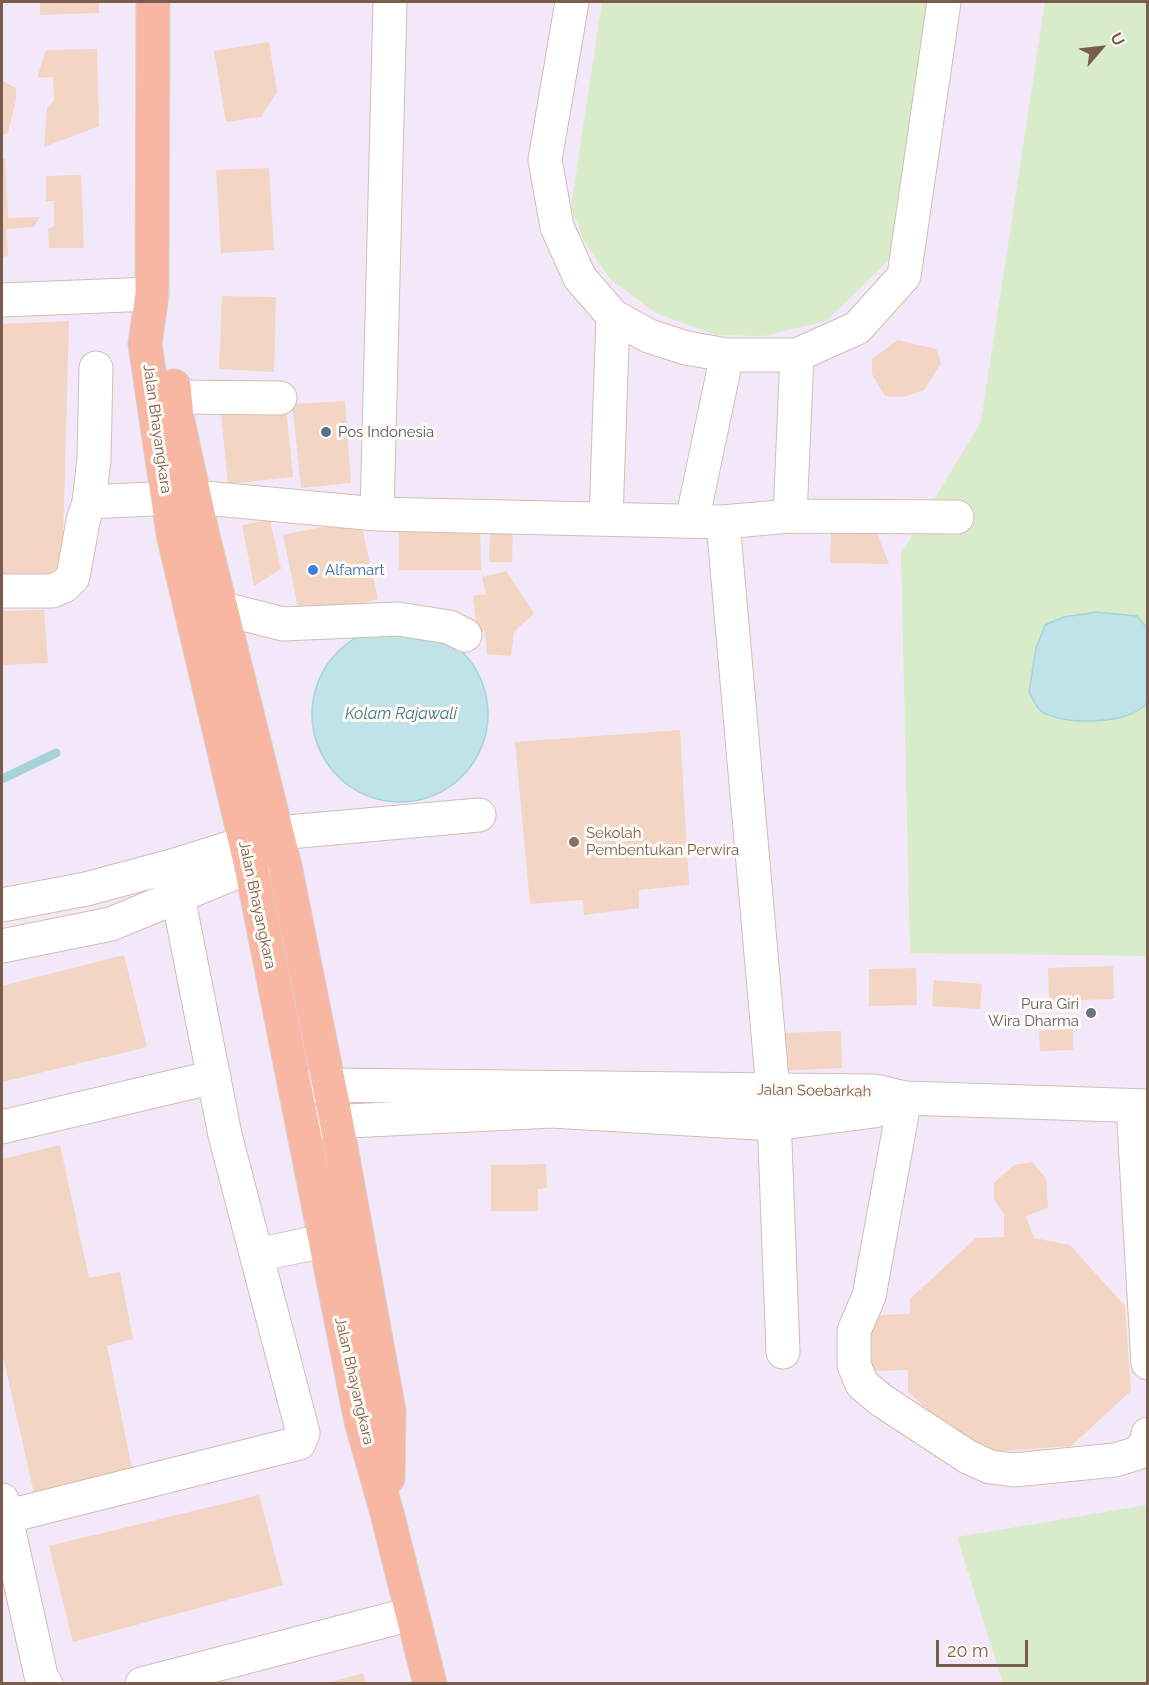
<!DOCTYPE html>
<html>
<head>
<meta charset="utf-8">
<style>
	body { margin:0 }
	#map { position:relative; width:1149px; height:1685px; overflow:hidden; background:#fdf6ec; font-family:Raleway,sans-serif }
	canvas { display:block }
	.frame { position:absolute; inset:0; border:3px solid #7a5c4d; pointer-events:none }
	.north { position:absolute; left:1071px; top:18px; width:60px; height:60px; -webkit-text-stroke:4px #fffaf3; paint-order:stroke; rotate:62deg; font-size:16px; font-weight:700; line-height:24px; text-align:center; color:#7a5c4d }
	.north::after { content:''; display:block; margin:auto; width:21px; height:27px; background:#7a5c4d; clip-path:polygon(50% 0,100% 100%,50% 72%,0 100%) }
	.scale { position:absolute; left:936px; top:1640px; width:92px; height:27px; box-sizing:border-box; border:3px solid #7a5c4d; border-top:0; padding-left:8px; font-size:18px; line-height:21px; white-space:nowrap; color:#7a5c4d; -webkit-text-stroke:4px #fffaf3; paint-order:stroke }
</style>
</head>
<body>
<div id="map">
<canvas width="1149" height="1685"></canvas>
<div class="frame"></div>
<div class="north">U</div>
<div class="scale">20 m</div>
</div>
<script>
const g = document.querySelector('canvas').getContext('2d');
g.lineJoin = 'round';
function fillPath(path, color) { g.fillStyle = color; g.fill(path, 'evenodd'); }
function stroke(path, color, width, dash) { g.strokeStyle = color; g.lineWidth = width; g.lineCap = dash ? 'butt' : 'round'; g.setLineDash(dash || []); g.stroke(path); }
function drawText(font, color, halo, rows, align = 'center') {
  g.font = font + ' Raleway,sans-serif'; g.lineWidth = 6; g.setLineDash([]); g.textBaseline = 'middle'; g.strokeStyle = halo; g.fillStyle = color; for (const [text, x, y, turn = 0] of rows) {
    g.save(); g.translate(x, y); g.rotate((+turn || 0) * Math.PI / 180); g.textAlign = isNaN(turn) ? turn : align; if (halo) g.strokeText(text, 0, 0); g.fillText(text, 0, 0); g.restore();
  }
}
fillPath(new Path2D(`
	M2,2H1147V1683H2Z`), '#f3e8fa');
fillPath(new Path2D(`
	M602,2H928L892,257L826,321L764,336L716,335L656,313L610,279L583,239L571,207Z
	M1045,2H1147V956L910,953L901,554L981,422Z
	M1147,1505V1683H1003L957,1537Z`), '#d8ecc9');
const water = new Path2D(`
	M1097,612L1137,616L1147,628V702C1134,725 1061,726 1041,711C1036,707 1032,697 1029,692L1036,648L1045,625L1064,617Z
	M312 714a88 88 0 1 1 176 0a88 88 0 1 1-176 0Z`);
fillPath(water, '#bfe3e8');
stroke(water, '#a5d3da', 1.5);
stroke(new Path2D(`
	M2,779L56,753`), '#a5d3da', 9);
fillPath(new Path2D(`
	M40,2H99V13L40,15Z
	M269,42L277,92L261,117L226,122L214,51Z
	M97,49L99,126L44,147L47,108L54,101L53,77L37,78L46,50Z
	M2,81L16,88V100L8,133L2,135Z
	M2,159H5L8,218L40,217L34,227L6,229L8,256L2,257Z
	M269,168L274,250L221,253L216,170Z
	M81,175L84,248H49L48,229L54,226V201H46V176Z
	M222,296L276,297L274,372L219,369Z
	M69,321L62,579H2V324Z
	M898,340L936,349L941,363L924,390L904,397L885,396L872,374V359Z
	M345,401L351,483L301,488L292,404Z
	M286,408L293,477L228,484L221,414Z
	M360,519L378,599L300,617L283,535Z
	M270,520L281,569L254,586L242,525Z
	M399,524H480L481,570H399Z
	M831,529L876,531L889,564L830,563Z
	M490,531H513L512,562H489Z
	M506,571L534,613L514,632L511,656L487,654L485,631L477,630L473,596L486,594L482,577Z
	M44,610L48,663L2,665V611Z
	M680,730L689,885L639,890V908L584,915L583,900L530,904L515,742Z
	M124,955L147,1047L2,1082V986Z
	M1113,966L1114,999L1049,1001L1048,968Z
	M916,968L917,1005L869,1006V969Z
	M934,980L982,984L980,1009L932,1006Z
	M1073,1029V1050L1040,1051L1039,1031Z
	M841,1031L842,1068L781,1071L778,1033Z
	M60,1145L89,1278L120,1272L133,1339L107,1346L133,1473L36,1502L2,1352V1159Z
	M1032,1162L1046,1178L1048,1208L1026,1216L1034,1238L1070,1245L1125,1306L1131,1391L1071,1446L974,1453L908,1392V1370L872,1371L871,1315L910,1314V1299L976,1238L1004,1237V1214L994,1200V1183L1014,1165Z
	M546,1164L547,1188L538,1189V1211H491V1165Z
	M259,1495L283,1585L73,1642L49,1546Z
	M363,1673L366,1684H328V1683Z`), '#f3d5c3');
const minor = new Path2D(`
	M572,2L545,160L557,227L580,278L613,316L649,336L686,348L727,355H797
	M2,300L152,294
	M175,397L280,398
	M89,502L94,459L96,368
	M377,514L390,2
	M790,516L797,355L857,328L904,276L944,2
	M606,519L613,316
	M692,521L727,355
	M723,522L790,516L957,517
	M2,591H52L64,586L73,577L83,521L89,502L194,497L377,514L723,522L773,1090L783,1352
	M195,611L220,608L283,624L398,619L449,627L465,635
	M2,905L86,889L172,866L277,833L479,815
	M2,946L111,924L251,866L275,850
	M301,1088L328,1085L875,1091L905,1098L1148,1106
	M905,1098L869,1296L854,1331V1365L862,1384L881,1400L968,1457L990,1467L1014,1470L1115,1460L1138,1453L1147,1442L1148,1434
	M1133,1106L1148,1363
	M308,1123L552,1111L774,1124L874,1111L898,1101
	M2,1127L214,1077
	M257,1255L352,1235
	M2,1500L42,1680L46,1684
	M5,1517L299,1443L303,1433L225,1135L172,866
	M142,1684L411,1614`);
const highway = new Path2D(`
	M153,2L152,294L145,344L173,534L251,866L361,1421L387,1513L430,1684
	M174,386L177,417L203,536L285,866L336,1120L389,1411L388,1478`);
stroke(minor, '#d1beb0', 35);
stroke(highway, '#dad1cd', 35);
stroke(minor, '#fff', 33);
stroke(highway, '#f7b7a3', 33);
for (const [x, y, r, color] of [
	[326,432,6,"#5c6f8a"],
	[313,570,6,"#3f7fe0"],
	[574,842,6,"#8d6e63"],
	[1091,1013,6,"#6b7280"]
]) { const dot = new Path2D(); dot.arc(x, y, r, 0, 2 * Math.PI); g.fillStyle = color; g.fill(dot); stroke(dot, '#fffaf3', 2); }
drawText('15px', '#7a5c4d', '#fffaf3', [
	["Jalan Bhayangkara",157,429,82],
	["Jalan Bhayangkara",257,905,78],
	["Jalan Soebarkah",814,1091,1],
	["Jalan Bhayangkara",354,1381,77]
]);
drawText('15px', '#4e5e75', '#fffaf3', [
	["Pos Indonesia",338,432]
], 'left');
drawText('15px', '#366cbe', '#fffaf3', [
	["Alfamart",325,570]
], 'left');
drawText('15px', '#785e54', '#fffaf3', [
	["Sekolah",586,833],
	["Pembentukan Perwira",586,850]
], 'left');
drawText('15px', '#5b616d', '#fffaf3', [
	["Pura Giri",1079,1004],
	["Wira Dharma",1079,1021]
], 'right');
drawText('italic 16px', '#437c86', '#fffaf3', [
	["Kolam Rajawali",401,714]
]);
</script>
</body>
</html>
